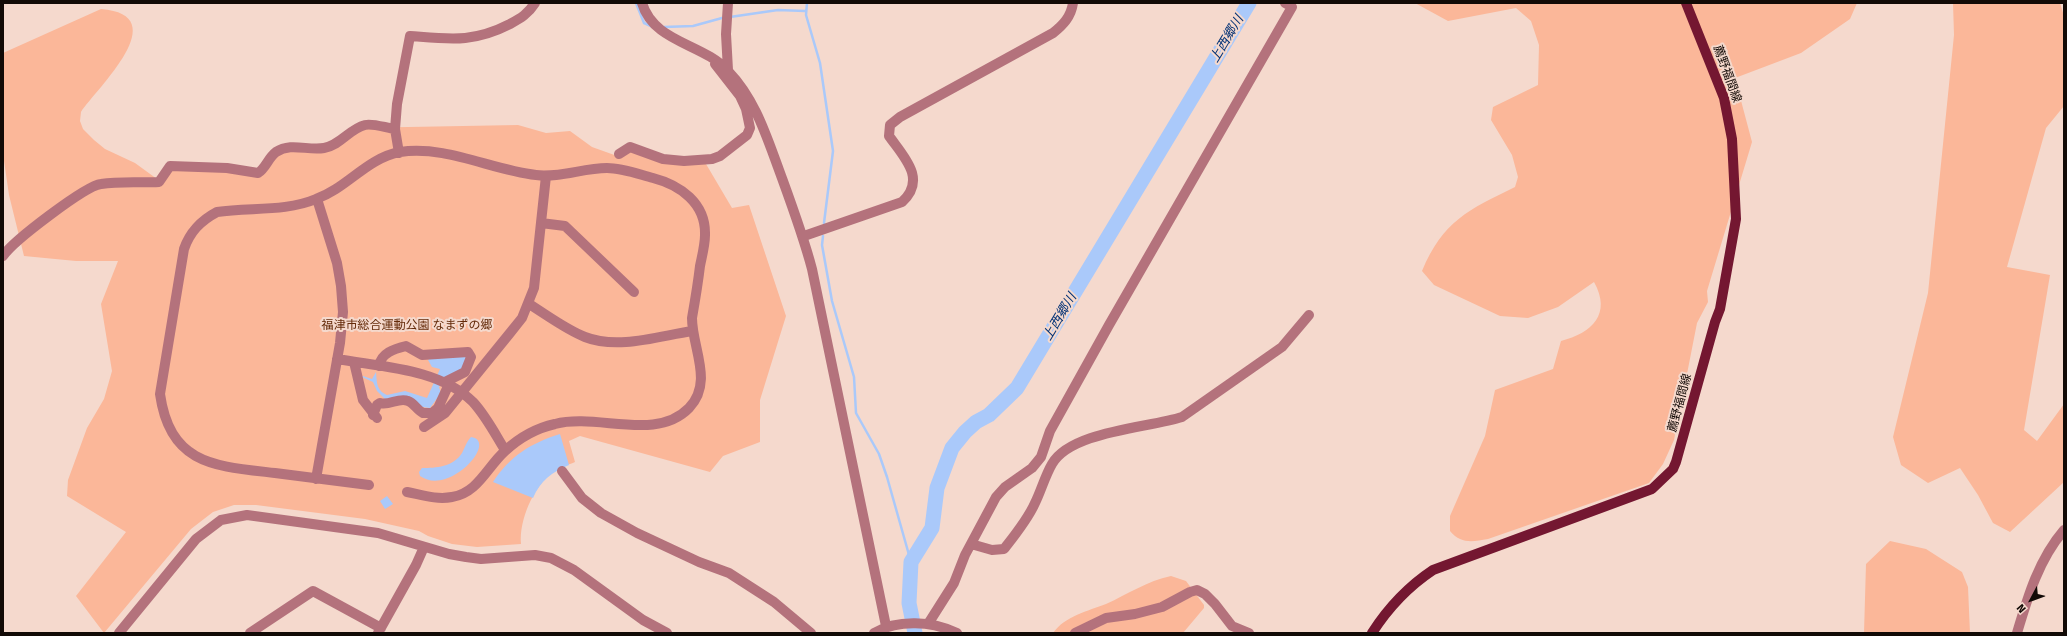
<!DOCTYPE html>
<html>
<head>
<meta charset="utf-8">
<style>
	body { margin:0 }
	#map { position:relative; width:2067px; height:636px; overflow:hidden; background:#f5d9cd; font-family:"Fira Sans",sans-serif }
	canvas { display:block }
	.frame { position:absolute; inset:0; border:4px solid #120a06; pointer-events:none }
	.north { position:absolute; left:2011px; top:580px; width:40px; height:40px; -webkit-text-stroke:3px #f5d9cd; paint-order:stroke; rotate:229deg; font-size:11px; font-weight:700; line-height:16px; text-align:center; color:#120a06 }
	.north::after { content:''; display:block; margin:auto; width:14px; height:18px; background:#120a06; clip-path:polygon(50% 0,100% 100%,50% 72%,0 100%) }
</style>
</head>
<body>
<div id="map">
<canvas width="2067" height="636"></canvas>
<div class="frame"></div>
<div class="north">N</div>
</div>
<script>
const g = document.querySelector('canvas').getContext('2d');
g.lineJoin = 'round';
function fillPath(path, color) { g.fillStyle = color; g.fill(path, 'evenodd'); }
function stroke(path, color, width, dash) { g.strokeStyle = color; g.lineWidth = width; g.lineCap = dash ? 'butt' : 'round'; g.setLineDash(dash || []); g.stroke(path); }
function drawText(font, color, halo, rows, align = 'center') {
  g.font = font + ' "Fira Sans","Noto Sans JP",sans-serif'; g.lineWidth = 4; g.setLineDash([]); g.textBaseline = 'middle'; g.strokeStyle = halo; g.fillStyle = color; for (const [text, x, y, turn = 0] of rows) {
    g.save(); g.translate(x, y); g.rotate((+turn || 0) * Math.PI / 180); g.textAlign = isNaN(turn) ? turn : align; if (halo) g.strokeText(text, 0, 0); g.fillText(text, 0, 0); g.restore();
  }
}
fillPath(new Path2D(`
	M1415,3H1857L1850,19L1801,53L1735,78L1752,142L1707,291L1708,302L1697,323L1674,440L1663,464L1649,483L1488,539C1472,542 1461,544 1450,531V516L1485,436L1495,390L1553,369L1561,341C1592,333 1612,314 1594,282L1558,307L1528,318L1500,316L1434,285L1422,271C1443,221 1468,210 1515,187L1518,177L1512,155L1491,120L1493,107L1538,85L1539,45L1531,21L1516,8L1448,21Z
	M1953,3H2060L2064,16V106L2046,128L2007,267L2050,275L2024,430L2037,441L2064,404V482L2010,532L1993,523L1978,495L1960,468L1928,483L1901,465L1893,437L1928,293L1954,35Z
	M101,9C176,15 97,88 81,112L80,121L83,129L94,140L105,149L135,163L157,179L167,163L257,171L268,155L328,145L353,128L518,125L546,133L570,131L592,147L620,157L629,151L706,164L732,208L749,205L786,316L760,400V442L723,456L710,472L580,436L569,441L575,462C568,465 558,468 552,472C533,488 519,520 521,544L477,547L452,544L428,536L419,531L365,519L256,505H234L213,512L191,529L104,633L76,596L126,532L67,496L68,480L87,428L104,399L112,371L101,304L118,261H76L24,256L9,195L3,154V53Z
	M1890,541L1926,549L1962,572L1968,587L1970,633H1864L1866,564Z
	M1171,576L1186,581L1204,605V608L1183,633H1053C1065,616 1088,611 1106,604C1128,594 1147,581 1171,576Z`), '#fbb799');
fillPath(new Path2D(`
	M467,356L463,368L439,387L441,393L430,408L422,407L409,396L385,399L377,391L373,382L362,377L363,376L372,379L376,372C377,382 376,390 387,395L405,391L427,398L440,369L432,367L428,360L431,357Z
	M560,434L569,465C552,472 540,481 533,498L493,482C510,456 531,443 560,434Z
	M471,437C499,441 449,497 420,476L419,472L422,468C436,468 453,467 462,453C465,448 466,442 471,437Z
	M387,496L393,504L385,509L380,501Z`), '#aac9fa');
stroke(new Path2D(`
	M636,3L644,23L653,27
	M807,3L806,15L820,63L833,151L824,223
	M730,17L778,10L805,11
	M664,27L693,26L722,18
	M823,236L822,245L832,301L854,377L856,413L879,454L887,477L911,562`), '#aac9fa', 2.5);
stroke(new Path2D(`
	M915,633L909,603L911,562L932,528L937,488L952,448L965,432L976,422L989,415L1017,388L1249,3`), '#aac9fa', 15);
stroke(new Path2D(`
	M642,3C654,43 703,43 728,71C755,99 766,135 779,170C791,203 803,235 812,269L886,626
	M728,70L726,34L728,3
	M399,153L395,129L397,104L410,36C450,39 473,43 510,24C521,18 528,14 535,3
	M619,154L630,147L663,159L684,161L712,159L720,156L747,135L750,128L746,109L740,96L715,64
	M541,223L565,226L634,292
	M804,236L902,202C927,179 904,157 889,136L890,125L900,117L1053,33C1063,25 1071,17 1073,3
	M3,256C13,241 85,186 101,184C120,181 140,183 159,182L170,166L227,168L258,173C266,168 268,158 276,152C291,142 308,151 324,148C341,145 349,129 365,125C373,123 386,128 395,129
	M529,304C547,315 565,329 585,337C618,350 659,336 692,331
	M337,359C381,367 439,368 473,402C486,416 495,434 505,450
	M354,362L363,400L377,418
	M379,366C381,353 394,349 406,346L422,355L468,352L471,357L465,372L445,382
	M373,415L377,405L380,403C389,406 399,397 408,401C414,403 417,410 423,413H432L438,408L449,384
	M424,427L445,413L510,333L522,318L534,288L546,176
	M562,471L582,498L601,513L637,533L699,562L729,573L774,602L811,633
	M316,479L340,343L343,312L341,286L337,263L317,199
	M369,485C338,481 306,477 275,473C215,466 170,465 160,394L184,249C190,232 200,221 217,212C250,207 285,212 316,199C347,188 367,158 400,152C446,145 491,170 536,175C560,178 583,168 607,168C622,168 638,174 653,178C680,185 706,203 705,235C705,245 702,256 700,266C698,283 695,301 692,318C692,348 714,382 689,408C656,442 598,413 555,424C537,428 519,438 505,451C487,467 478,493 452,497C437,500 422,495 407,492
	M971,544L992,550L1004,549C1015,535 1028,519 1035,503C1041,491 1045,476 1052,464C1071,431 1148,428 1182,417L1282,347L1309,315
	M928,624L954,583L965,555L996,497L1005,487L1032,468L1041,457L1050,431L1109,325L1292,7L1285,3
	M119,633L196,539L221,520L247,515L378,533L449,554L466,557L481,559L535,555L551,558L574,570L643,620L667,633
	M250,633L313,591L381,628
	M378,633L416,565L424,547
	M874,633C898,619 932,621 957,633
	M1075,633L1106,618L1135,614L1162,607L1190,592L1197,590L1205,594L1215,604L1232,626L1249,633
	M2017,633C2028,596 2039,559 2064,530`), '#b4727c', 10);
stroke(new Path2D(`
	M1372,633C1388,608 1409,586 1433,570L1652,489L1673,469L1676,462L1715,322L1720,309L1736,219L1732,139L1724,98L1686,3`), '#741731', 10);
drawText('12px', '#120a06', '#f5d9cd', [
	["薦野福間線",1727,74,70],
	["薦野福間線",1680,403,-75]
]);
drawText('12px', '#642a09', '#f5d9cd', [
	["福津市総合運動公園 なまずの郷",407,326]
]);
drawText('italic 13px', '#033276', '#f5d9cd', [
	["上西郷川",1227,39,-59],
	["上西郷川",1060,317,-59]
]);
</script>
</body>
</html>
